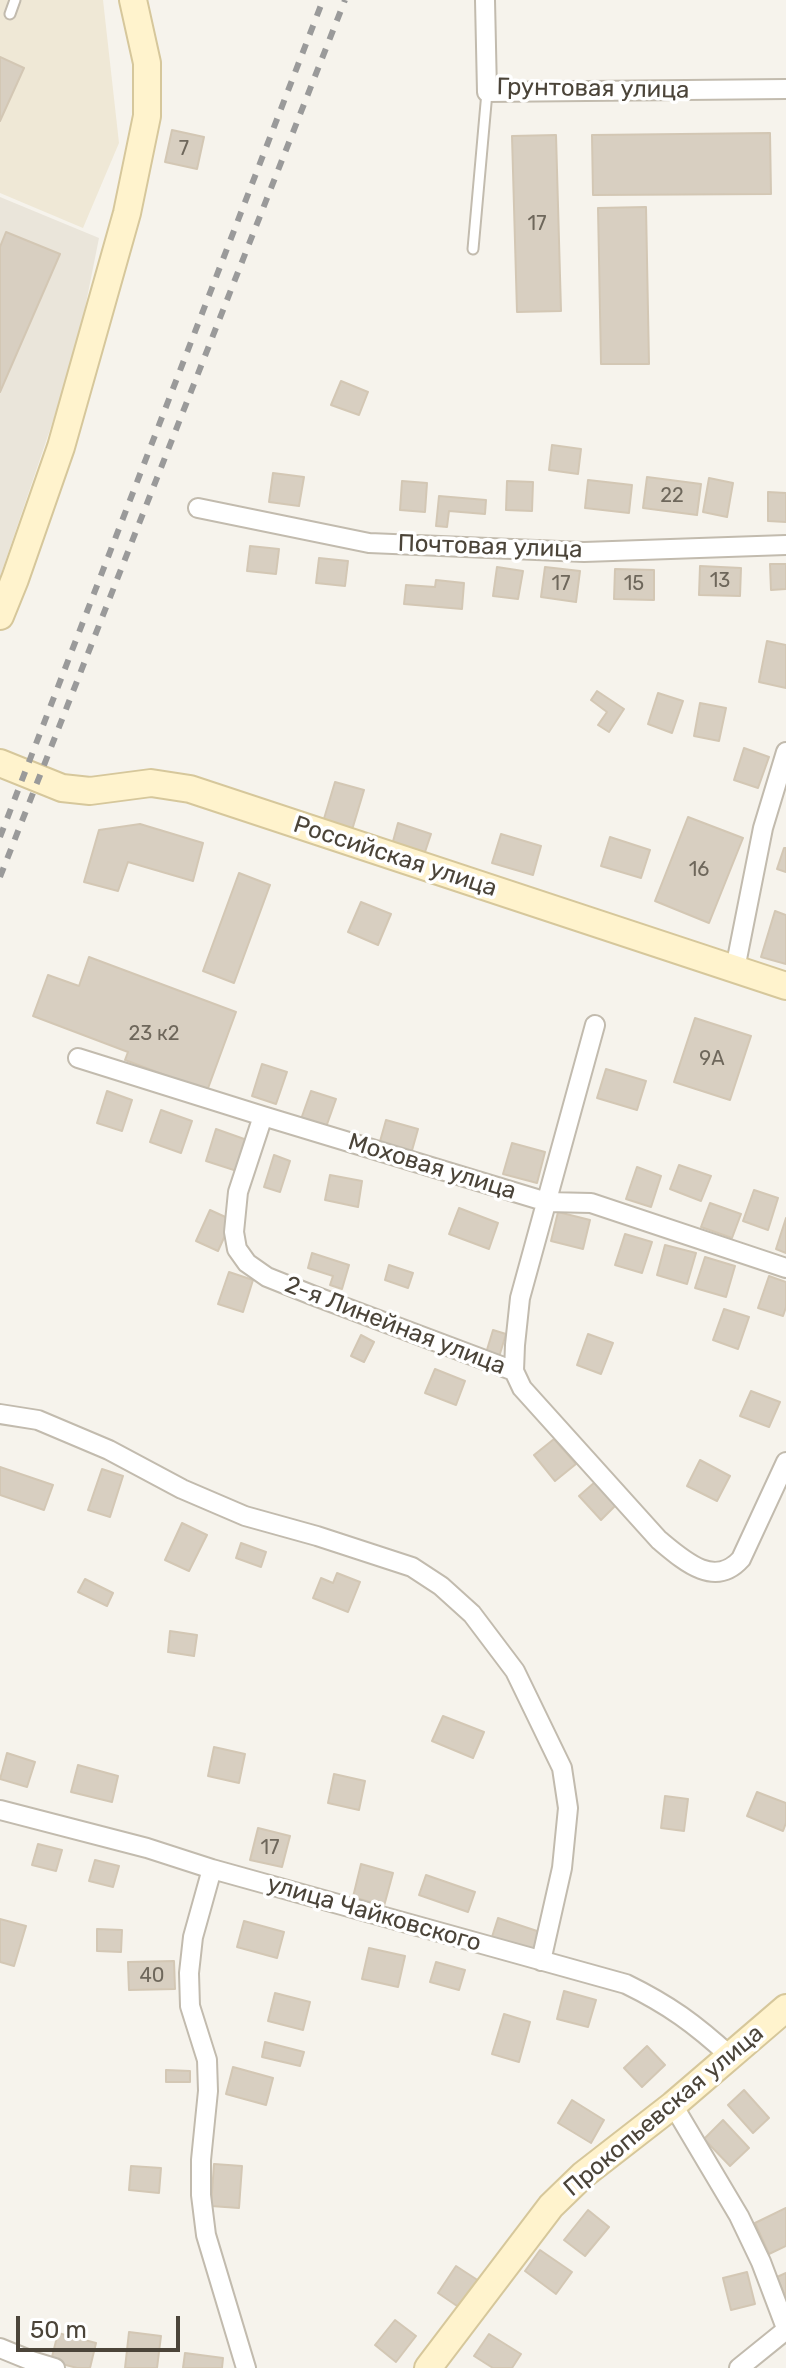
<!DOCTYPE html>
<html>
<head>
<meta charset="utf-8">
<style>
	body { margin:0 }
	#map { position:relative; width:786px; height:2368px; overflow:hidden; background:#f6f3ec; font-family:Rubik,sans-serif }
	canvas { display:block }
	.scale { position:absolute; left:16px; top:2316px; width:164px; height:36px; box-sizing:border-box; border:4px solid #4b4439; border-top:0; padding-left:10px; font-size:24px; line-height:28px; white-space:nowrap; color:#4b4439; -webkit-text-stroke:6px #fff; paint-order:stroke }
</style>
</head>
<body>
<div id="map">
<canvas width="786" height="2368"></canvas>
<div class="scale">50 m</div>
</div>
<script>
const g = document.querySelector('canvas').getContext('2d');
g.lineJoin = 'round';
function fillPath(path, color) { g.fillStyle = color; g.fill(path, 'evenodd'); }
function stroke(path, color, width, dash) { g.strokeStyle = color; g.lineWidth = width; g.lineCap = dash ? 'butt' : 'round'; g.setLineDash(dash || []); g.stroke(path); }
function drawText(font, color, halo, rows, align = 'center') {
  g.font = font + ' Rubik,sans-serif'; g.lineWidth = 7; g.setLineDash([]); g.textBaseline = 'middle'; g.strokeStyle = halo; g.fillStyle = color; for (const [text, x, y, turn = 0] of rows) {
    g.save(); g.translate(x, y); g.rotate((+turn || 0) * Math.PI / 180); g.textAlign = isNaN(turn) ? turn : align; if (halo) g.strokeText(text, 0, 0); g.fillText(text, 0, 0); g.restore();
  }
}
fillPath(new Path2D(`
	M0,197L99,238L76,353L0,577Z`), '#eae5da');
fillPath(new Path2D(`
	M0,0H103L119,143L83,228L0,193Z`), '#efe8d6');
const building = new Path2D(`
	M0,57L24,68L0,121Z
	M172,130L204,137L197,169L165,162Z
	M770,133L771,194L593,195L592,135Z
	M556,135L561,311L517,312L512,136Z
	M646,207L649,364H601L598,208Z
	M6,232L60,254L0,392V247Z
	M341,381L368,392L359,415L331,405Z
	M552,445L581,449L578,474L549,470Z
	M273,473L304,477L299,506L269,502Z
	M647,477L701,484L697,515L643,508Z
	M709,478L733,483L727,517L703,512Z
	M588,480L632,485L629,513L585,508Z
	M402,481L427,483L425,512L400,510Z
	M507,481L533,482L532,511L506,510Z
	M768,492L786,493V522L768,521Z
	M439,496L486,500L485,514L449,511L447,527L436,526Z
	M250,546L279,549L276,574L247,571Z
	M319,558L348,561L345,586L316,583Z
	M770,564H786V589L771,590Z
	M700,566L741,568L740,596L699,595Z
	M497,567L523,571L518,599L493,596Z
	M545,567L580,571L576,602L541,597Z
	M615,569L654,570V600L614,599Z
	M436,580L464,583L462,609L404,604L406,585L435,587Z
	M767,641L786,645V688L759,682Z
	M597,691L624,709L609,732L598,725L607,712L591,700Z
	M658,693L683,701L672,733L648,724Z
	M700,703L726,708L719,741L694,736Z
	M744,748L769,757L758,788L734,780Z
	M335,782L364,790L352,830L323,822Z
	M688,817L743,838L709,923L655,901Z
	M398,823L431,834L424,855L392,845Z
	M140,824L203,843L193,881L128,862L118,891L84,882L99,830Z
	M501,834L541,846L533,875L492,863Z
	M610,837L650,850L641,878L601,866Z
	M784,848H786V872L777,869Z
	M239,873L270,885L234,983L203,971Z
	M361,902L391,914L378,945L348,932Z
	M775,911L786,915V964L761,957Z
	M89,957L236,1012L207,1091L125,1060L128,1052L33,1016L48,975L79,986Z
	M695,1018L751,1036L730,1100L674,1082Z
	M262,1064L287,1072L276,1104L252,1096Z
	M606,1069L646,1081L637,1110L597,1098Z
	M107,1091L132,1100L122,1131L97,1123Z
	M311,1091L336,1099L325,1130L300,1122Z
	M161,1110L192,1121L181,1153L150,1142Z
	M386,1120L418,1129L411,1154L379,1145Z
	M216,1129L247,1140L237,1171L206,1161Z
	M512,1143L545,1152L537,1183L503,1174Z
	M274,1155L290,1161L280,1192L264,1187Z
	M679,1165L711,1176L701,1201L670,1189Z
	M637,1167L661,1176L651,1207L626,1199Z
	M330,1175L362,1181L358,1207L325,1200Z
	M754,1190L778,1198L768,1230L743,1221Z
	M710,1203L741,1214L732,1238L701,1227Z
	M459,1208L498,1223L489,1249L449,1234Z
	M210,1210L232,1220L218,1251L196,1241Z
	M558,1212L590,1220L583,1249L551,1241Z
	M786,1218V1253L776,1249Z
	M625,1234L652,1242L642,1273L615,1265Z
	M665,1245L696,1253L687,1284L657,1275Z
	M312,1253L349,1265L342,1289L330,1285L333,1276L308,1268Z
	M705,1257L735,1266L726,1297L695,1288Z
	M389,1265L413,1273L408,1288L385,1280Z
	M229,1272L253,1280L243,1312L218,1304Z
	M769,1276L786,1282V1307L783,1316L758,1308Z
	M724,1309L749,1317L738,1349L713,1340Z
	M493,1330L506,1334L499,1357L486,1353Z
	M588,1334L613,1343L601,1374L577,1365Z
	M361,1335L374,1342L364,1362L351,1356Z
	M435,1369L465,1381L456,1405L425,1393Z
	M751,1391L780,1402L769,1427L740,1416Z
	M554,1439L576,1464L555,1481L534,1455Z
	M700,1460L730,1476L717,1501L687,1486Z
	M0,1467L53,1485L44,1510L0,1495Z
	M102,1469L123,1476L110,1517L88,1510Z
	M595,1482L616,1505L601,1520L579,1496Z
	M182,1523L207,1535L189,1571L165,1560Z
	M241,1543L266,1552L261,1567L236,1558Z
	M337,1573L360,1582L348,1612L313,1598L321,1578L333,1583Z
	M85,1579L113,1593L107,1606L78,1592Z
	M170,1631L197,1635L194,1656L168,1652Z
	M443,1716L484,1732L473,1758L432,1741Z
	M214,1747L245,1754L239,1783L208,1776Z
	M7,1753L35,1762L27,1787L0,1779Z
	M78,1765L118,1776L112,1802L71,1792Z
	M334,1774L365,1781L359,1810L328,1803Z
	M757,1792L786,1803V1823L783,1831L747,1816Z
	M665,1796L688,1799L684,1831L661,1828Z
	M258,1828L290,1836L282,1867L250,1860Z
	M38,1844L62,1850L56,1871L32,1865Z
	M95,1860L119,1866L113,1887L89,1881Z
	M361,1864L393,1873L384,1906L353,1897Z
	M426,1875L475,1892L468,1912L419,1895Z
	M498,1918L543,1933L537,1954L491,1940Z
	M0,1919L26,1926L14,1966L0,1962Z
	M244,1921L284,1932L277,1958L237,1947Z
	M97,1929L122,1930L121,1952L97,1951Z
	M369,1948L405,1956L398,1987L362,1979Z
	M174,1961L175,1989L129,1990L128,1962Z
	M436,1962L465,1970L459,1990L430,1982Z
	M564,1991L596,2000L588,2027L557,2019Z
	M275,1993L310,2002L303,2030L268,2021Z
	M504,2014L530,2022L519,2062L492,2054Z
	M265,2042L304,2052L300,2066L262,2057Z
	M647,2046L665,2065L642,2087L624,2068Z
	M233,2067L273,2078L266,2105L226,2094Z
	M166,2070L190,2071V2082H166Z
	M744,2090L769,2118L753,2133L728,2105Z
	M572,2100L604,2120L591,2143L558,2123Z
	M723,2120L749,2148L730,2166L704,2139Z
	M214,2164L242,2166L239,2208L211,2206Z
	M131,2166L161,2168L159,2193L129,2190Z
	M786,2208V2246L769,2254L755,2223Z
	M588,2210L609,2227L585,2256L564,2240Z
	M540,2250L572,2272L556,2294L525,2271Z
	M456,2266L479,2281L460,2308L438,2293Z
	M747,2272L755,2304L731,2310L723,2278Z
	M786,2273V2298L777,2277Z
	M395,2320L416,2336L396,2362L375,2345Z
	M129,2332L161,2336L157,2368H125Z
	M58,2333L96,2343L90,2368H77L51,2361Z
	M489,2334L521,2354L512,2368H493L474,2356Z
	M185,2353L223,2358L222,2368H183Z`);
fillPath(building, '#d8cfc1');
stroke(building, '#d3c7b4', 2);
const lane = new Path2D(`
	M10,14L15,0
	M473,249L487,92`);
const street = new Path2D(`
	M485,0L487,92L786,89
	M198,508L369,543L584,552L786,545
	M735,969L763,828L786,752
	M595,1025L520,1298L515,1345L514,1371L522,1388L659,1540C683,1560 714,1589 741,1559L786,1462
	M78,1058L263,1116L547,1202L591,1203L786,1268
	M263,1116L238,1192L234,1232L237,1249L247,1263L267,1277L312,1295L514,1371
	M0,1414L38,1420L109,1450L182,1489L245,1516L317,1536L412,1567L441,1586L472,1614L515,1671L562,1768L568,1808L562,1868L541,1961
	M0,1810L147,1848L212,1869L626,1984C669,2005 695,2024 730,2056
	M212,1869L193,1937L189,1973L190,2006L207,2060L208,2091L201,2160V2195L206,2235L246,2368
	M673,2105L739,2216L761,2262L786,2328
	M0,2348L32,2361L55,2368
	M739,2368L786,2330`);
const secondary = new Path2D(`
	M0,616L15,579L61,447L127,213L147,116V63L133,0
	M0,763L62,788L90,791L151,783L190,789L786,986
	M428,2368L551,2206L583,2175L673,2105L786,2008`);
stroke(lane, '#c2bbae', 13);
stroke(street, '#c2bbae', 22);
stroke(secondary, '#d6c79b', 30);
stroke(lane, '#fff', 9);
stroke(street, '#fff', 18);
stroke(secondary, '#fff3cd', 26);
stroke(new Path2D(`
	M0,837L323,0
	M0,877L345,0`), '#9a9a9a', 6, [10, 10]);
drawText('20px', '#6e675b', null, [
	["7",184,149],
	["17",537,224],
	["22",672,496],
	["13",720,581],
	["17",561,584],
	["15",634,584],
	["16",699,870],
	["23 к2",154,1034],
	["9А",712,1059],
	["17",270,1848],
	["40",152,1976]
]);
drawText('24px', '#4b4439', '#fff', [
	["Грунтовая улица",593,89,1],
	["Почтовая улица",490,547,2],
	["Российская улица",395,857,18],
	["Моховая улица",432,1167,17],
	["2-я Линейная улица",395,1326,21],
	["улица Чайковского",374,1914,16],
	["Прокопьевская улица",664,2111,-40]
]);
</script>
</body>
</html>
